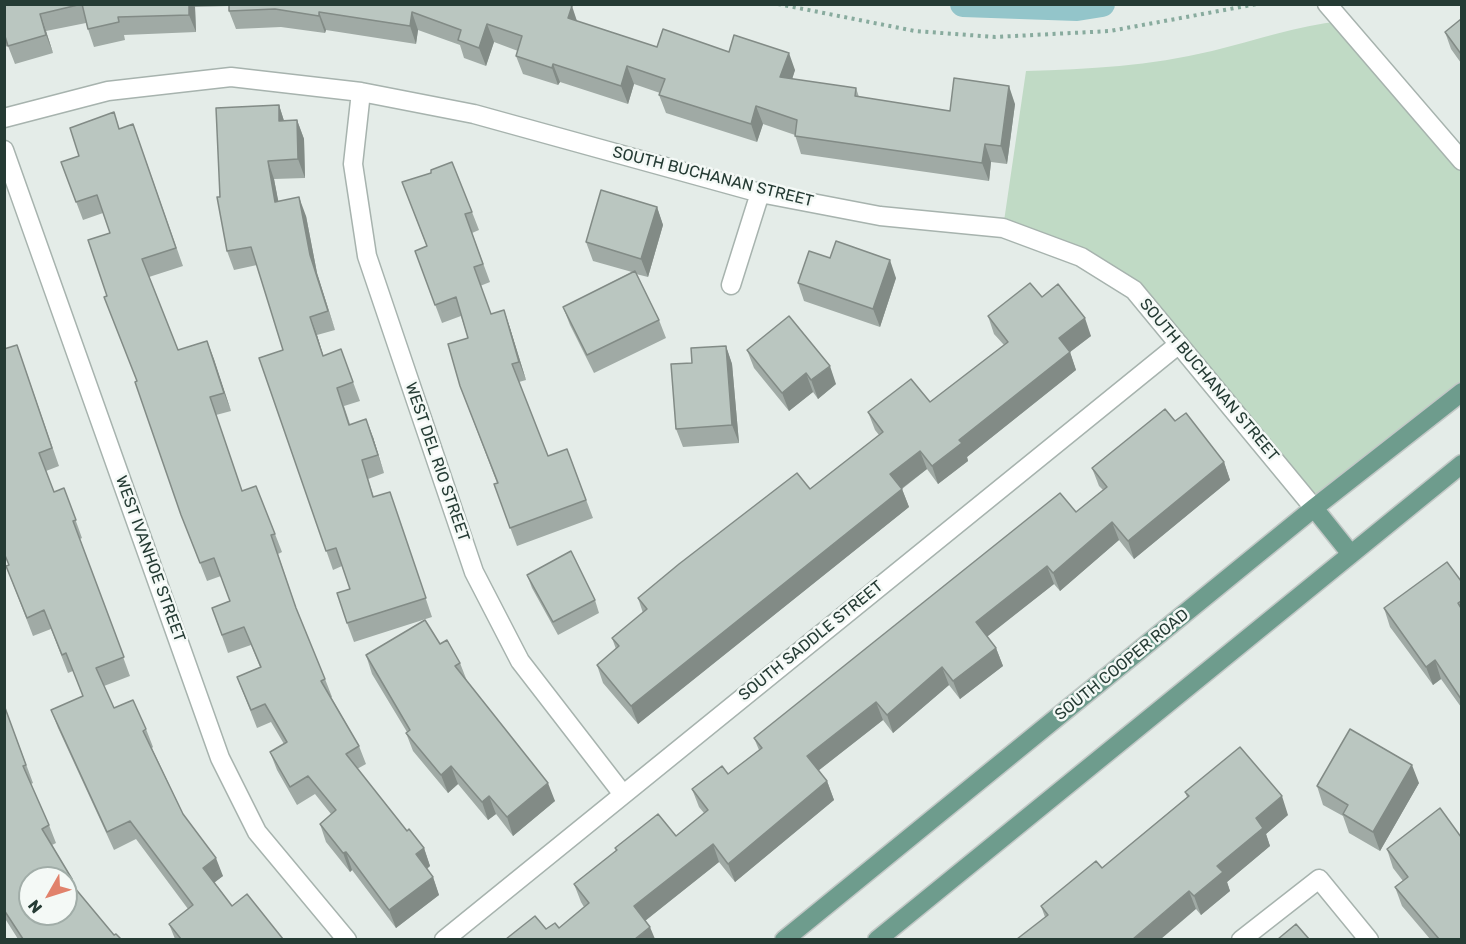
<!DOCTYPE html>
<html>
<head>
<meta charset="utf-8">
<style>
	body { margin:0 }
	#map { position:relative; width:1466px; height:944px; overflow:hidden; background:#e4ece8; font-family:Rubik,sans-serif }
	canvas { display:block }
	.frame { position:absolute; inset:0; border:6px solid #253b34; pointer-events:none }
	.north { position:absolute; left:18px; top:866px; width:60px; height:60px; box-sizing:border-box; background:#f4f9f6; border:2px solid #a1ada8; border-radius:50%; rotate:231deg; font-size:16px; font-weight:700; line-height:24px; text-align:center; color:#253b34 }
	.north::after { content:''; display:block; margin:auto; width:21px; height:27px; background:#e1826c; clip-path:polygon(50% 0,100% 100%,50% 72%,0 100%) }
</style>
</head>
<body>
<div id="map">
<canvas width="1466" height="944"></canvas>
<div class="frame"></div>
<div class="north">N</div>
</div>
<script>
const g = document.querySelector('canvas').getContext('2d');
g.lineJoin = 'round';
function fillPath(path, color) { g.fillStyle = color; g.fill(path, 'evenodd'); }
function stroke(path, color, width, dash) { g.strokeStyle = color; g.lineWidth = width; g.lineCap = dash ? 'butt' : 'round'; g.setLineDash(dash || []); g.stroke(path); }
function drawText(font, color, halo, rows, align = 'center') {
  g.font = font + ' Rubik,sans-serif'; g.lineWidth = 5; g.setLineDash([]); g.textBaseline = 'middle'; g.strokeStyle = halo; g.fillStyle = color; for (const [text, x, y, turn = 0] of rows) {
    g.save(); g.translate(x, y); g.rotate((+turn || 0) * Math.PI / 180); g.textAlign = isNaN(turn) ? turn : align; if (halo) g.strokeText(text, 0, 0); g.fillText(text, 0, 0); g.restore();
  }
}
fillPath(new Path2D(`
	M1341,21L1461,161V392L1314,508L1134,290L1003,228L1026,71C1089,69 1150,66 1212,51C1256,40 1297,26 1341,21Z`), '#c0dac5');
stroke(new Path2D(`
	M963,4L1077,8L1102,4`), '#93c5ca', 26);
const minor = new Path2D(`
	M1327,4L1462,161
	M361,92L353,164L367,256L474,572L520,661L622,793
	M4,118L108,91L231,77L361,92L474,114L760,193L880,216L1003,228L1081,257L1134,290L1314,508
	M4,150L220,758L257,832L347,940
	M731,285L760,193
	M444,940L1179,344
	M1241,940L1319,879L1369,940`);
const major = new Path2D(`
	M1314,508L1350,553
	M784,940L1314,508L1462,392
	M877,940L1462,464`);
stroke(minor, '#a7b3ae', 21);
stroke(major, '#c2c8c6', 21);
stroke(new Path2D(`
	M778,4L915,31L995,37L1110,31L1257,4`), '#88ab9e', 4, [3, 4.5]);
stroke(minor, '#fff', 18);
stroke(major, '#6e9c8d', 18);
fillPath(new Path2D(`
	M4,4H567L577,21L657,47L729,52L795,70L792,79L856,88L859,97L950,111L1015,104L1007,164L991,162L989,181L801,154L795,135L763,124L757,142L666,113L659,95L660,93L634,84L628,104L560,82L558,85L523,74L516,56L518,51L494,42L486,66L464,58L460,45L418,30L416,44L326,30L325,33L281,27L236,29L229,11V6L195,7L196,32L124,35L125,40L94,47L86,23L46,31L53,53L15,64L8,46L4,47Z
	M1461,19V63L1451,49L1445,32Z
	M279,105L284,121L297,120L304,139L305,178L274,179L278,201L306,216L317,273L335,330L317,335L323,356L341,349L360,401L344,406L350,424L373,437L384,473L368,479L374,497L396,510L432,617L354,642L347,623L350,589L342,566L333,570L259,358L283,350L257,265L234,270L227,251L220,197Z
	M133,124L183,266L149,277L178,350L207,341L231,411L216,415L242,491L275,534L282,552L278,554L298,614L325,679L332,697H331L359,746L366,764L357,769L407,831L424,848L430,866L427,869L433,877L439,895L396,928L352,870L350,872L326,842L320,824L331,814L315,794L297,805L277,770L270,752L284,744L271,722L257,728L237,677L260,667L251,645L228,653L212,608L230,601L221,576L207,581L181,515L137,381L104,297L107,296L110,233L103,213L83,220L61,162L79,156L119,129Z
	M431,173L472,212L479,230L472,233L490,282L480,286L491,314L504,310L510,328L526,380L519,382L548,456L567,449L593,518L517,546L494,484L497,483L460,386L468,338L461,316L442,323L415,251L427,247L402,182Z
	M657,207L663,225L648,277L636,274L659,320L666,338L594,373L570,325L563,307L632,272L593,261L586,242Z
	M830,258L896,278L880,327L804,301L798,283Z
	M1042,297L1091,336L1070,352L1076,370L967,457L968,461L938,484L927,469L902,489L909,507L638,724L603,683L597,665L616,649L612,638L643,613L638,598L810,489L879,435L875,430L868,412L930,402L1004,345L994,334L988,316Z
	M17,345L59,466L46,471L54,492L64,488L82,538L80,539L130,676L104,686L114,708L146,729L153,747L152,748L183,814L223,876L214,882L232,906L283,939H175L169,924L188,909L136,839L114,850L58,728L51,710L83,696L73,671L68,673L51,629L33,636L6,566L9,565Z
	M726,346L732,364L739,443L683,447L676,429L692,363Z
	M747,350L836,384L818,399L813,392L789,411L754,368Z
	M1175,421L1224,462L1230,480L1134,559L1119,540L1060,591L1054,584L987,636L996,648L1003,666L960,699L949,685L893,733L883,720L818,771L827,781L834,800L735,882L719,862L645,921L546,929L559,928L584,907L581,902L574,884L616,851L615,848L676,836L704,813L699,807L692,789L728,774L759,750L754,738L1076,512L1103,490L1099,486L1092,468Z
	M527,575L595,600L599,613L558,635L532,588Z
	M1461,581V707L1441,679L1433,685L1390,627L1384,608Z
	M440,644L460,663L467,681L555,801L513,836L496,814L488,820L458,784L448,793L413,751L406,733L407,732L372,674L366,655Z
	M4,705L33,783L31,784L49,825L56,843L52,845L72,879L75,889L114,935L121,939H18L4,917Z
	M1419,783L1380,851L1349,833L1343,816L1323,805L1317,786Z
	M1185,792L1288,815L1266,834L1270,846L1227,882L1230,891L1201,915L1196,909L1045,917L1041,906L1102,868L1187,797Z
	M1387,849L1461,939H1430L1402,906L1395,887L1403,881L1393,868Z`), '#a0aaa5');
fillPath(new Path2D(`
	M189,4H194L195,7L196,32L189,15Z
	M572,6L578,24L568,18Z
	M319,12L326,30L325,33L319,16Z
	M412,12L418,30L416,44L410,26Z
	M40,14L46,31L53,53L46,35Z
	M487,24L494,42L486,66L479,48Z
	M789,53L795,70L787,95L780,77Z
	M553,64L560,82L558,85L552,68Z
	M627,66L634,84L628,104L621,86Z
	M1009,86L1015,104L1007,164L1001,146Z
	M279,105L285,124L279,121Z
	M756,106L763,124L757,142L751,124Z
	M297,120L304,139L305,178L298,159Z
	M985,144L991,162L989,181L982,163Z
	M268,161L274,179L282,220L275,202Z
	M299,197L306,216L317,273L335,330L310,255Z
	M657,207L663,225L648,277L641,259Z
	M890,260L896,278L880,327L873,309Z
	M504,310L510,328L526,380L519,362Z
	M310,317L317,335L329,374Z
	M1085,318L1091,336L1070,352L1076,370L967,457L968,461L938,484L932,466L1059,338Z
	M207,341L214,359L231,411L224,393Z
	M726,346L732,364L739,443L732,425Z
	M830,366L836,384L818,399L811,380Z
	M806,373L813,392L789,411L782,393Z
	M366,419L373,437L384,473Z
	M920,451L927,469L897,492L890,474Z
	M1224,462L1230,480L1134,559L1128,541Z
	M902,489L909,507L638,724L631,706Z
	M1112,522L1119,540L1060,591L1053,573Z
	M1047,566L1054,584L983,640L976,622Z
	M996,648L1003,666L960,699L953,681Z
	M1435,660L1441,679L1433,685L1426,667Z
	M942,667L949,685L893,733L887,715Z
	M876,702L883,720L814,774L807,756Z
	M1412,765L1419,783L1380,851L1373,832Z
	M451,766L458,784L448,793L441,775Z
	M827,781L834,800L735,882L728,864Z
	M548,783L555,801L513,836L507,817Z
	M489,796L496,814L488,820L482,802Z
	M1282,796L1288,815L1266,834L1270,846L1227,882L1230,891L1201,915L1194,896L1256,818Z
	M713,844L719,862L641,924L634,906Z
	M424,848L430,866L422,872L416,854Z
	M346,852L352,870L350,872L343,853Z
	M216,858L223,876L210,886L203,868Z
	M433,877L439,895L396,928L389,910Z
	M1189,891L1196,909L1161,939H1133Z
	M650,927L655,939H635Z`), '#828b86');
const building = new Path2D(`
	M4,4H82L40,14L46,35L8,46L4,33Z
	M82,4H189V15L118,17L119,22L88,29Z
	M229,4H567L572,6L568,18L657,47L663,29L729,52L734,35L789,53L780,77L856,88L855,96L950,111L954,78L1009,86L1001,146L985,144L982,163L795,136L797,120L756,106L751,124L659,95L665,79L627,66L621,86L553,64L552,68L516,56L522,36L487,24L479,48L458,40L461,30L412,12L410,26L319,12V16L275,9L229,11Z
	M1461,19V54L1445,32Z
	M279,105V121L297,120L298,159L268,161L275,202L299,197L310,255L328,311L310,317L323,356L341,349L353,382L337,388L349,425L366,419L378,455L362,460L373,497L390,492L426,598L347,623L337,593L350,589L336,548L326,551L259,358L283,350L251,247L227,251L217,197H220L216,108Z
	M114,112L119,129L133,124L176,248L142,259L178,350L207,341L224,393L210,397L242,491L256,486L275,534L271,535L296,608L325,679L321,681L359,746L346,754L407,831L409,829L424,848L416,854L433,877L389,910L346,852L343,853L320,824L336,810L308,776L290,787L270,752L287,742L265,704L251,710L237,677L261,667L244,627L222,635L212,608L230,601L214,558L200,563L181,515L135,382L137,381L104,297L107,296L88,240L110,233L97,195L76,202L61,162L79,156L70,128Z
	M452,162L472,212L465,214L483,264L474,267L491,314L504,310L519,362L512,364L548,456L567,449L586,500L510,528L494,484L498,483L460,386L448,344L468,338L456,297L435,305L415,251L427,246L402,182L431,173V170Z
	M601,190L657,207L641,259L586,242Z
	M836,241L890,260L873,309L798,283L809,251L830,258Z
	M635,271L659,320L587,355L563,307Z
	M1030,283L1042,297L1058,284L1085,318L1059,338L1070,352L959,440L962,443L932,466L920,451L890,474L902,489L631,706L597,665L619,646L612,638L647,609L638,598L679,564L797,473L810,489L883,432L868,412L911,379L930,402L1008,342L988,316Z
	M789,316L830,366L811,380L806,373L782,393L747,350Z
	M17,345L52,448L39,453L54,492L64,488L76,520L73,521L124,657L96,668L114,708L133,700L146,729L143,731L183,814L216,858L203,868L232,906L247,894L283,939H181L169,924L193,905L130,821L107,832L51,710L83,696L66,653L62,655L44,610L27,618L6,566L9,565L4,553V349Z
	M726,346L732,425L676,429L671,364L692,363L691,348Z
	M1165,409L1175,421L1186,413L1224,462L1128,541L1112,522L1053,573L1047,566L976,622L996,648L953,681L942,667L887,715L876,702L807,756L827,781L728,864L713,844L634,906L650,927L635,939H506L535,916L546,929L555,923L559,928L589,903L574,884L617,850L615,848L658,814L676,836L708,810L692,789L722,766L728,774L762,748L754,738L1060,493L1076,512L1107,487L1092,468Z
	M571,551L595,600L553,622L527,575Z
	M1447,562L1461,581V601L1458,603L1461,608V699L1435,660L1426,667L1384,608Z
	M425,620L440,644L447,640L460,663L455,666L548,783L507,817L489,796L482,802L451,766L441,775L406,733L410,730L366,655Z
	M4,705L26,765L23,766L49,825L42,829L72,879L69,881L114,935L116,934L121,939H23L4,910ZM30,878H66V914H30Z
	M1350,729L1412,765L1373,832L1343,814L1348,805L1317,786Z
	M1240,747L1282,796L1256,818L1263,828L1217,866L1223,872L1194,896L1189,891L1133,939H1017L1048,915L1041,906L1096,861L1102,868L1189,796L1185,792Z
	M1440,808L1461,837V939H1439L1395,887L1408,877L1387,849Z
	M1296,924L1309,939H1278Z`);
fillPath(building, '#bac6c0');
stroke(building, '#828b86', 1.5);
drawText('16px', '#253b34', '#f4f9f6', [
	["SOUTH BUCHANAN STREET",713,177,14],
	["SOUTH BUCHANAN STREET",1209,380,50],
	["WEST DEL RIO STREET",437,462,71],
	["WEST IVANHOE STREET",150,559,70],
	["SOUTH SADDLE STREET",811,641,-39],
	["SOUTH COOPER ROAD",1122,665,-39]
]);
</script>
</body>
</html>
